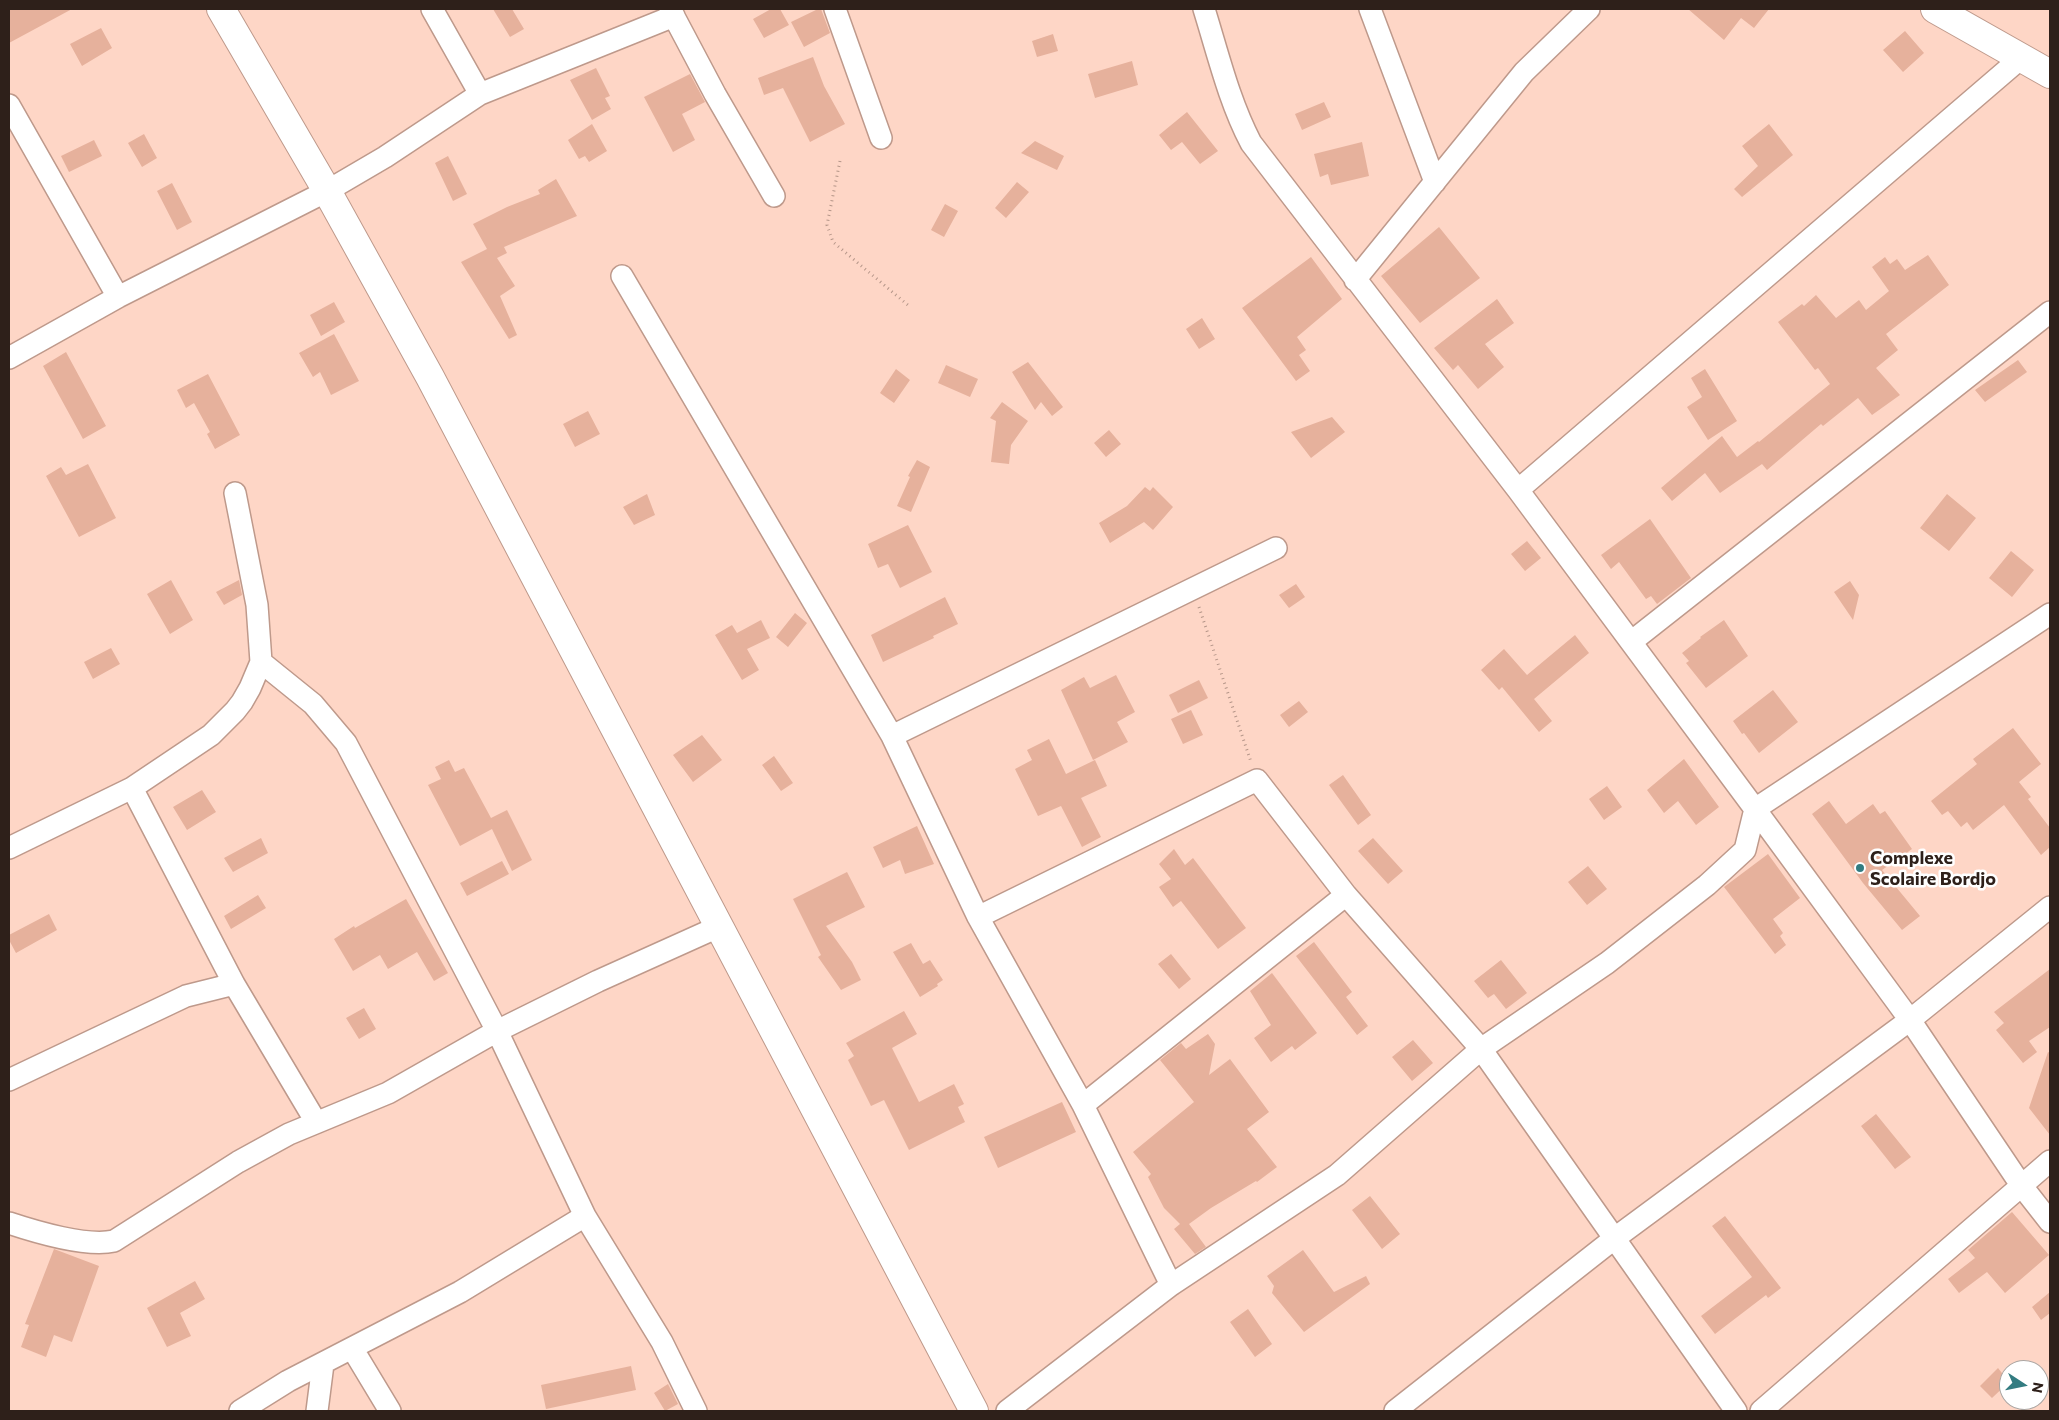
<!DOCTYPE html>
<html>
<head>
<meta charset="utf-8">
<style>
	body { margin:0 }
	#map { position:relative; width:2059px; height:1420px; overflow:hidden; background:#fed6c6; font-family:Commissioner,sans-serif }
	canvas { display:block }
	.frame { position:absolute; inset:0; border:10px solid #2e201a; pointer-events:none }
	.north { position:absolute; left:1999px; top:1360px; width:50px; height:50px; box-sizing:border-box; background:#fff; border:1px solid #aba6a3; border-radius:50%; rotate:101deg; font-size:14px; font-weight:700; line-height:20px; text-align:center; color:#2e201a }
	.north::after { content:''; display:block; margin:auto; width:18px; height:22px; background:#337c81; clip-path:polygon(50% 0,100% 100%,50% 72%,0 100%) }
</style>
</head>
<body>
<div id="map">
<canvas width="2059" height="1420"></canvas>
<div class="frame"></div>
<div class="north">N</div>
</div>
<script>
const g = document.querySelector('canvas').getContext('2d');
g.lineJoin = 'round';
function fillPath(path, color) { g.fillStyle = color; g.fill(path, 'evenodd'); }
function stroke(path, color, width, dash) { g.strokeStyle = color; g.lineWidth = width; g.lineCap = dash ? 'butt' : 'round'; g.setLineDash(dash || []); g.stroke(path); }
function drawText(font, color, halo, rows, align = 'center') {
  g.font = font + ' Commissioner,sans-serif'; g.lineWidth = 5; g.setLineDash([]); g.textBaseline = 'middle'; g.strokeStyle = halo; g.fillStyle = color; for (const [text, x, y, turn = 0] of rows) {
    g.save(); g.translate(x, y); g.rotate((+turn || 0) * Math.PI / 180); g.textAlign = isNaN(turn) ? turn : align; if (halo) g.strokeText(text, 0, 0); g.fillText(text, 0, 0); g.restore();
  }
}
fillPath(new Path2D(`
	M9,9H72L9,43Z
	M493,9H512L524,29L510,37Z
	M771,9H780L789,25L764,38L753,19Z
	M818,9H821L830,33L804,47L791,22Z
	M1688,9H1769L1754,28L1741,18L1724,40Z
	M101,28L112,48L82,66L70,44Z
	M1905,31L1924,53L1903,72L1883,50Z
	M1053,34L1058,51L1037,57L1032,41Z
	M813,57L824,86L845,124L810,142L783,88L764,95L758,78Z
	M1132,61L1138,85L1095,98L1088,74Z
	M596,68L610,96L605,98L611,109L592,120L570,80Z
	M690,74L705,102L682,114L695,140L673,152L644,97Z
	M1324,102L1331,117L1302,130L1295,114Z
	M1187,112L1218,151L1200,164L1182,142L1171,150L1159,135Z
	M592,124L607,151L589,162L585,156L579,159L568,140Z
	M1769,124L1793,155L1742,197L1734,189L1758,166L1742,146Z
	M144,134L157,158L142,167L128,143Z
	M94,140L102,156L69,172L61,156Z
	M1035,141L1064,156L1057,170L1021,153Z
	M1362,142L1369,176L1331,185L1328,174L1320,177L1314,154Z
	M448,156L467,194L453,201L435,163Z
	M556,179L577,216L504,247L507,253L497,258L515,286L500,296L517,335L509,339L461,262L487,249L473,224L507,207L540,194L538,190Z
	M1017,182L1029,192L1006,218L995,208Z
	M172,183L192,222L177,230L157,191Z
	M945,204L958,211L944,237L931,230Z
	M1439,227L1480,278L1420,323L1381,276Z
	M1928,255L1949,285L1886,334L1898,350L1876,368L1900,395L1872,415L1858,398L1823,426L1821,424L1767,470L1762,464L1720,493L1705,473L1672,501L1661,488L1722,436L1737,457L1758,441L1759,442L1830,384L1818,368L1815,370L1778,322L1802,304L1804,306L1816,295L1836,318L1859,300L1866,310L1889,291L1872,267L1885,257L1890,264L1897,259L1905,270Z
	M1311,257L1342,299L1297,337L1306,350L1299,355L1310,371L1296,381L1242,308Z
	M1497,299L1514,323L1485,344L1504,367L1478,389L1458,365L1453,370L1434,348Z
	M334,302L345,322L321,336L310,315Z
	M1202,318L1215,339L1199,349L1186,329Z
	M334,334L359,381L331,395L320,372L313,377L299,353Z
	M66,352L106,426L83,439L43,366Z
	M2018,360L2027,372L1985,402L1975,390Z
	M1028,362L1063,407L1052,416L1041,402L1035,410L1012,372Z
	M946,365L978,379L970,397L938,383Z
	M896,369L910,380L894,403L880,393Z
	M1705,369L1737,421L1708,440L1687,407L1702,397L1691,378Z
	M208,374L240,435L215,449L207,434L210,432L194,403L186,408L177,390Z
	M1002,402L1028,421L1011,445L1009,464L991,462L996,421L990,418Z
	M588,411L600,434L575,447L563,424Z
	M1332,417L1345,432L1311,458L1291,432Z
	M1109,430L1121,444L1106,457L1094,443Z
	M917,460L930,467L911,512L897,506L910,477L908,476Z
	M88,464L116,518L79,537L46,476L61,467L66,475Z
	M1145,487L1150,491L1153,487L1173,507L1153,530L1144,522L1110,543L1099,523L1127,506Z
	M647,494L655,515L634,525L623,507Z
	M1947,494L1976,518L1949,551L1920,528Z
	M1650,519L1691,578L1657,604L1651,596L1646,599L1619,562L1611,569L1601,555Z
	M908,525L932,572L900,588L888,564L878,568L868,544Z
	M1527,541L1541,558L1525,571L1511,554Z
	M2011,551L2034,570L2012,597L1989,578Z
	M171,580L193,620L170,634L147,594Z
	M239,580L242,595L224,605L216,592Z
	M1850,581L1859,595L1853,620L1834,592Z
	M1296,584L1305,597L1289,608L1279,595Z
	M945,597L958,624L933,636L934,638L883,662L871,635Z
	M795,613L807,623L788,647L776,637Z
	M761,620L770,638L747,649L759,670L742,680L715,635L732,625L737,633Z
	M1724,620L1748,656L1706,688L1686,663L1689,661L1682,653L1701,638L1700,637Z
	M1575,635L1589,653L1534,699L1552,721L1539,732L1502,687L1499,690L1481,670L1504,649L1527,675Z
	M111,648L120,664L93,679L84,662Z
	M1116,675L1135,712L1117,722L1128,742L1093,760L1061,690L1084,677L1090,688Z
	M1199,680L1208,698L1178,713L1169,695Z
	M1773,690L1798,722L1759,753L1744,733L1742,734L1733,721Z
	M1299,701L1308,712L1289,727L1280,715Z
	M1191,710L1203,735L1183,744L1171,719Z
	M2013,728L2041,764L2019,782L2031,797L2028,799L2050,828V847L2041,855L2004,805L1973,830L1967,822L1961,827L1948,811L1942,815L1931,801L1977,764L1973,759Z
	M702,735L722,760L693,782L673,755Z
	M1049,739L1066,774L1095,760L1107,786L1081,798L1101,837L1082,847L1061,806L1038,816L1015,769L1032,760L1027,750Z
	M774,756L793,783L781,791L762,765Z
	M1684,759L1719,807L1696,825L1678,801L1664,813L1647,790Z
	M449,760L455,772L464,768L491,818L507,810L532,860L512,871L492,829L460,846L428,785L441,779L435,767Z
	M1343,775L1371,815L1358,825L1329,785Z
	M1607,786L1622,807L1604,820L1589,799Z
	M202,790L216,812L187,830L173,807Z
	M1829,801L1846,824L1873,804L1880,814L1885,811L1912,849L1882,870L1920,916L1902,930L1863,883L1812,814Z
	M917,826L934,864L905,874L900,860L883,868L873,847Z
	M261,838L268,853L233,872L224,858Z
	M1373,838L1403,871L1388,884L1358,851Z
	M1174,849L1185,865L1193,858L1246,928L1218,949L1181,901L1173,907L1159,887L1171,879L1159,864Z
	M1768,854L1800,898L1773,919L1783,933L1780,936L1786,945L1775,954L1724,887Z
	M502,861L509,874L467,896L460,883Z
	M1588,866L1607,889L1587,905L1568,882Z
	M847,872L865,907L826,926L852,962L861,980L841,990L818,957L821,955L793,899Z
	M258,895L266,908L231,929L224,916Z
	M406,899L448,973L434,981L417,952L388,969L380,955L353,971L334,939L354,926L355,928Z
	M49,914L57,930L16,953L9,940V935Z
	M1314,942L1352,992L1346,997L1368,1026L1357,1035L1296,956Z
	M911,943L923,964L930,960L943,980L937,984L938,986L920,997L893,952Z
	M1171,954L1191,979L1179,989L1158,964Z
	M1501,960L1527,993L1506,1009L1494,994L1488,998L1474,981Z
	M2050,969V1027L2029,1041L2037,1052L2023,1063L1996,1030L2004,1023L1994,1012Z
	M1272,973L1317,1033L1295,1050L1292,1046L1271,1062L1254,1038L1271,1025L1250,991Z
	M364,1008L376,1029L359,1039L346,1018Z
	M904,1011L917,1034L892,1048L919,1102L954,1084L964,1104L958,1107L965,1122L909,1150L884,1100L871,1106L848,1060L854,1056L846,1043Z
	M1208,1034L1215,1044L1209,1075L1230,1059L1269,1112L1247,1129L1277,1167L1257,1182L1256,1181L1211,1208L1189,1224L1206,1247L1195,1254L1174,1229L1180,1224L1164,1208L1148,1177L1151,1174L1133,1152L1194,1102L1160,1060L1181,1043L1186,1049Z
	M1413,1040L1433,1063L1412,1081L1392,1057Z
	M2048,1052L2050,1053V1135L2029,1108Z
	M1062,1102L1076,1132L998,1168L984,1137Z
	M1876,1114L1911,1157L1895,1169L1861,1126Z
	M1370,1196L1400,1234L1382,1249L1352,1210Z
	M2012,1212L2049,1255L2005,1293L1987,1272L1959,1293L1948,1279L1975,1258L1968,1250Z
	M1725,1216L1781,1288L1768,1298L1766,1295L1715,1334L1701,1316L1752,1277L1712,1226Z
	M54,1249L99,1266L72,1342L54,1335L46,1357L21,1347L29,1325L25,1324Z
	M1303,1250L1334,1292L1366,1276L1370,1284L1304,1332L1272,1293L1274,1286L1267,1276Z
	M195,1281L205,1299L180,1313L191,1336L167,1347L147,1308Z
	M2050,1292V1313L2041,1320L2032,1307Z
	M1248,1309L1272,1344L1255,1357L1230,1322Z
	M631,1366L636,1390L546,1409L541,1385Z
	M1998,1368L2009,1382L1992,1398L1980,1386Z
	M668,1384L678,1404L665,1411L654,1393Z`), '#e6b19c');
const street = new Path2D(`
	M432,9L480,94
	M670,9L715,94L774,196
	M835,9L881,138
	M1204,9C1218,54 1229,101 1251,143L1518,490L1755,809L1910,1020L2021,1185L2050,1222
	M1370,9L1435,182
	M9,105L118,297
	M622,276L892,736L978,917L1083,1105L1171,1285
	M1355,280L1524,72L1589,9
	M9,358L118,297L327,191L385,157L480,94L674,16
	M1518,490L2021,58
	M235,493L257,605L261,662L313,704L346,743L497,1031L585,1216L662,1342L696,1411
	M1631,642L2050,312
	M892,736L1276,548
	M132,788L234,984L316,1122
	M9,848L132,788L211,735L235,711L242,702L250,688L261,662
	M978,917L1257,780L1346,895L1481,1049L1736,1411
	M9,1080L186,996L234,984
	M1083,1105L1346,895
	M9,1223C36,1232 87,1247 114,1241L238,1162L289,1134L388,1093L497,1031L598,981L718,927
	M352,1348L390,1411
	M240,1411L288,1381L460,1292L585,1216
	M317,1411L323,1364
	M1007,1411L1171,1285L1337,1175L1481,1049L1607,963L1707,885L1745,850L1755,809L2050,614
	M1395,1411L1615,1238L1910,1020L2050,907
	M1761,1411L2050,1161`);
const secondary = new Path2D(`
	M221,9L327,191L430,377L974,1411
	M1935,9L2050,74`);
stroke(street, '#be998b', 24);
stroke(secondary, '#be998b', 30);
stroke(new Path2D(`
	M840,161L827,225L833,242L909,306
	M1199,607L1251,762`), '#b59689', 3, [1, 4]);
stroke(street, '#fff', 21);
stroke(secondary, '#fff', 28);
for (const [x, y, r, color] of [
	[1860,868,5,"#337c81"]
]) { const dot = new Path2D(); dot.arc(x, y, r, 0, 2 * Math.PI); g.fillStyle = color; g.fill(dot); stroke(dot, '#fff', 2); }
drawText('bold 18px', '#2e201a', '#fff', [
	["Complexe",1870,858],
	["Scolaire Bordjo",1870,879]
], 'left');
</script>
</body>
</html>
